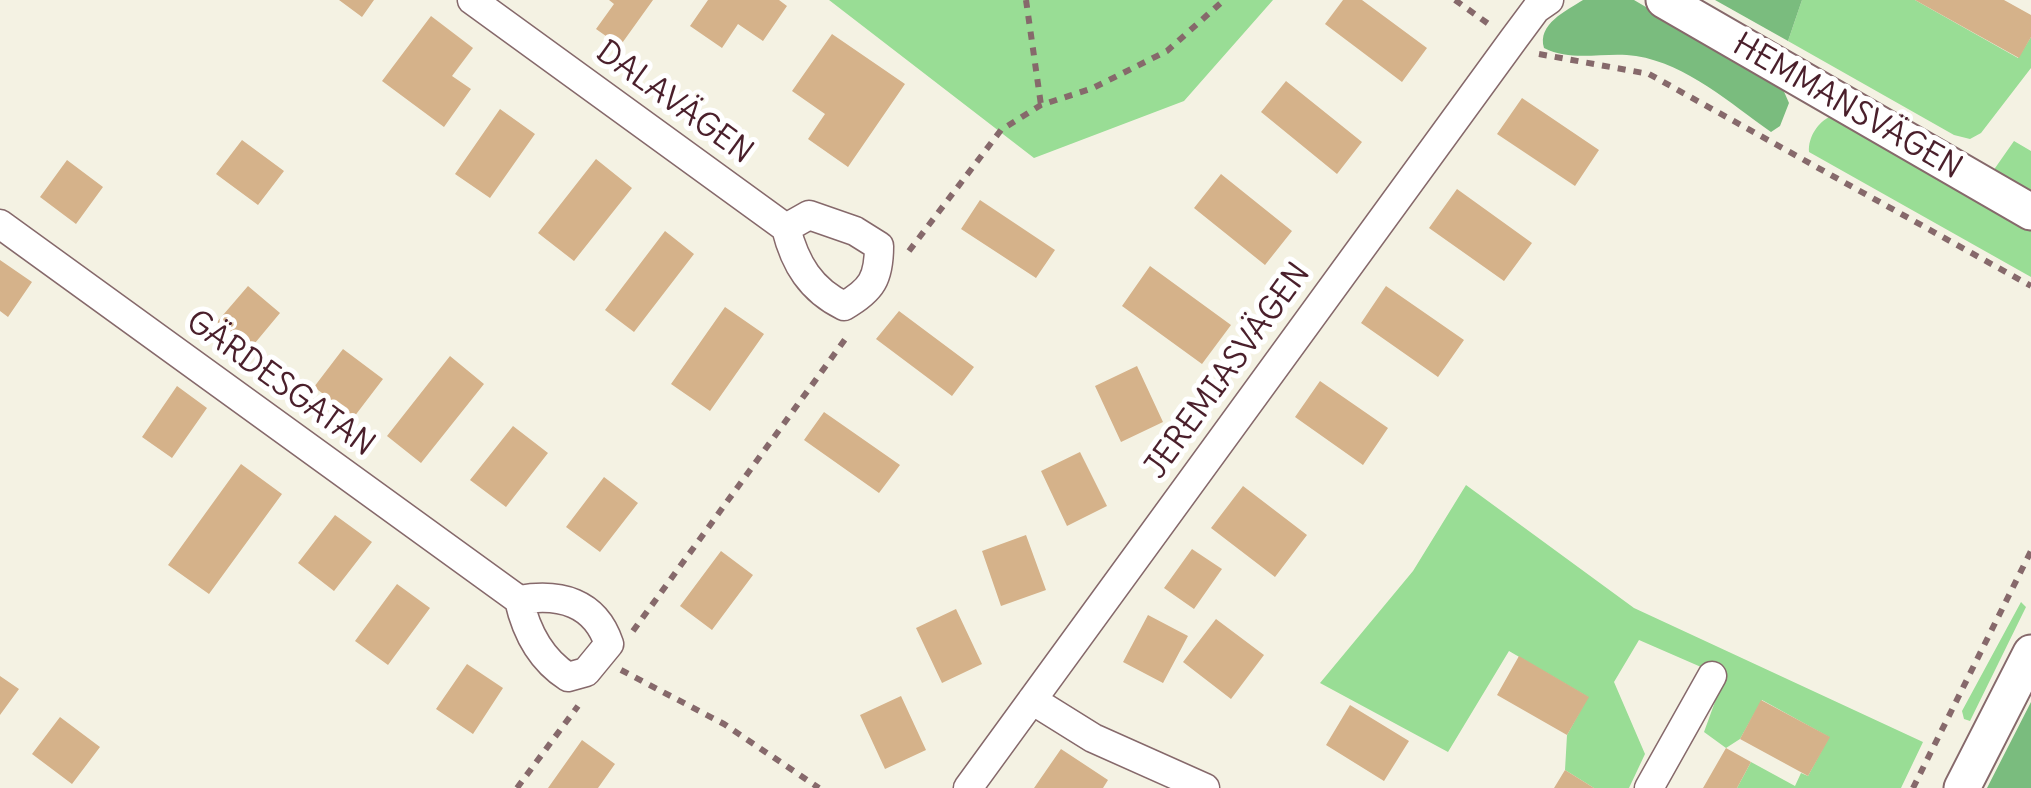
<!DOCTYPE html>
<html>
<head>
<meta charset="utf-8">
<style>
	body { margin:0 }
	canvas { display:block; background:#f4f2e3 }
</style>
</head>
<body>
<canvas width="2031" height="788"></canvas>
<script>
const g = document.querySelector('canvas').getContext('2d');
g.lineJoin = 'round';
function fillPath(path, color) { g.fillStyle = color; g.fill(path, 'evenodd'); }
function stroke(path, color, width, dash) { g.strokeStyle = color; g.lineWidth = width; g.lineCap = dash ? 'butt' : 'round'; g.setLineDash(dash || []); g.stroke(path); }
function drawText(font, color, halo, rows, align = 'center') {
  g.font = font + ' Delius,sans-serif'; g.lineWidth = 10; g.setLineDash([]); g.textBaseline = 'middle'; g.strokeStyle = halo; g.fillStyle = color; for (const [text, x, y, turn = 0] of rows) {
    g.save(); g.translate(x, y); g.rotate((+turn || 0) * Math.PI / 180); g.textAlign = isNaN(turn) ? turn : align; if (halo) g.strokeText(text, 0, 0); g.fillText(text, 0, 0); g.restore();
  }
}
fillPath(new Path2D(`
	M829,0H1273L1184,101L1034,158Z
	M1802,0H1915L2018,58L2031,37V68L1981,133L1970,139L1954,135L1788,41Z
	M1831,116L2031,228V277L1809,152C1808,137 1818,122 1831,116Z
	M2014,141L2031,151V190L1993,171Z
	M1466,485L1634,608L1923,742L1901,788H1737L1751,762L1795,786L1801,773L1808,776L1829,737L1762,700L1740,739L1726,748L1704,732L1724,677L1639,640L1614,682L1645,754L1629,788H1594L1565,770L1567,735L1588,697L1509,651L1448,752L1320,683L1413,571Z
	M2021,602L2026,607L1970,721L1964,719L1962,711Z`), '#99dd95');
fillPath(new Path2D(`
	M1583,0H1634L1782,87L1789,103L1780,126L1771,132C1731,104 1687,64 1636,56C1605,51 1574,63 1544,48C1537,24 1566,11 1583,0Z
	M1715,0H1802L1788,41Z
	M2031,702V788H1987Z`), '#7abc7e');
fillPath(new Path2D(`
	M339,0H374L362,17Z
	M609,0H653L620,46L596,29L614,4Z
	M708,0H779L787,6L763,41L738,24L722,48L690,26Z
	M1343,0H1362L1427,48L1402,82L1325,24Z
	M1915,0H2004L2031,15V37L2019,58Z
	M431,16L473,48L452,76L471,89L444,127L382,81Z
	M832,34L905,84L848,167L808,139L825,114L792,91Z
	M1286,81L1362,142L1337,174L1261,112Z
	M1522,98L1599,150L1575,186L1497,134Z
	M500,109L535,134L490,198L455,174Z
	M242,140L284,171L258,205L216,174Z
	M596,159L632,188L574,261L538,233Z
	M67,160L103,187L76,224L40,197Z
	M1221,174L1292,231L1265,265L1194,208Z
	M1457,189L1532,243L1504,281L1429,228Z
	M980,200L1055,250L1036,278L961,229Z
	M665,231L694,254L634,332L605,310Z
	M0,260L32,282L8,317L0,311Z
	M1150,266L1231,325L1202,364L1122,306Z
	M248,286L280,313L250,349L217,322Z
	M1386,286L1464,340L1438,377L1361,323Z
	M725,307L764,334L710,411L671,384Z
	M899,311L974,367L952,396L876,339Z
	M343,349L383,379L354,417L314,387Z
	M450,356L484,384L421,463L387,436Z
	M1137,366L1163,422L1121,442L1095,386Z
	M1320,381L1388,428L1363,465L1295,417Z
	M177,386L207,408L172,458L142,437Z
	M824,412L900,465L879,493L804,440Z
	M513,426L548,453L506,507L470,480Z
	M1080,452L1107,506L1067,526L1041,471Z
	M241,464L282,494L209,594L168,565Z
	M604,477L638,503L600,552L566,527Z
	M1243,486L1307,535L1275,577L1211,528Z
	M335,515L372,542L334,591L298,563Z
	M1026,535L1046,590L1001,606L982,551Z
	M1192,549L1222,569L1194,609L1164,588Z
	M721,551L753,575L712,630L680,606Z
	M397,584L430,608L388,665L355,641Z
	M956,609L982,664L942,683L916,628Z
	M1148,615L1188,636L1163,683L1123,662Z
	M1216,619L1264,655L1231,699L1183,662Z
	M1519,656L1589,697L1567,735L1497,695Z
	M467,664L503,688L473,734L436,709Z
	M0,676L19,689L0,715Z
	M901,696L926,750L885,769L860,715Z
	M1761,700L1830,737L1808,776L1740,739Z
	M1350,705L1409,741L1384,781L1326,745Z
	M60,717L100,747L72,784L32,754Z
	M582,740L615,764L598,788H548Z
	M1726,748L1751,762L1737,788H1703Z
	M1061,749L1108,780L1103,788H1034Z
	M1565,770L1594,788H1554Z`), '#d5b28a');
const minor = new Path2D(`
	M472,0L786,228C795,264 811,290 844,306C872,290 879,278 879,246L855,231L809,215L786,228
	M0,224L519,600C526,631 540,659 568,677L586,672L609,644C595,602 560,593 519,600
	M1032,700L1093,738L1205,788
	M968,788L1513,40L1536,9L1549,0
	M1649,788L1712,676`);
const tertiary = new Path2D(`
	M1664,0L2031,212
	M1962,788L2031,653`);
stroke(minor, '#86696b', 31);
stroke(tertiary, '#86696b', 39);
stroke(new Path2D(`
	M1026,0L1041,105
	M1455,0L1490,25
	M1539,54L1649,74L2031,286
	M909,251L1001,130L1041,105L1093,88L1167,51L1224,0
	M633,631L849,334
	M621,670L724,724L819,788
	M517,788L578,706
	M1913,788L2031,551`), '#86696b', 6, [8, 8]);
stroke(minor, '#fff', 28);
stroke(tertiary, '#fff', 35);
drawText('32px', '#4a1f2b', '#fff', [
	["DALAVÄGEN",674,103,36],
	["HEMMANSVÄGEN",1847,107,30],
	["JEREMIASVÄGEN",1228,371,-54],
	["GÄRDESGATAN",280,384,36]
]);
</script>
</body>
</html>
